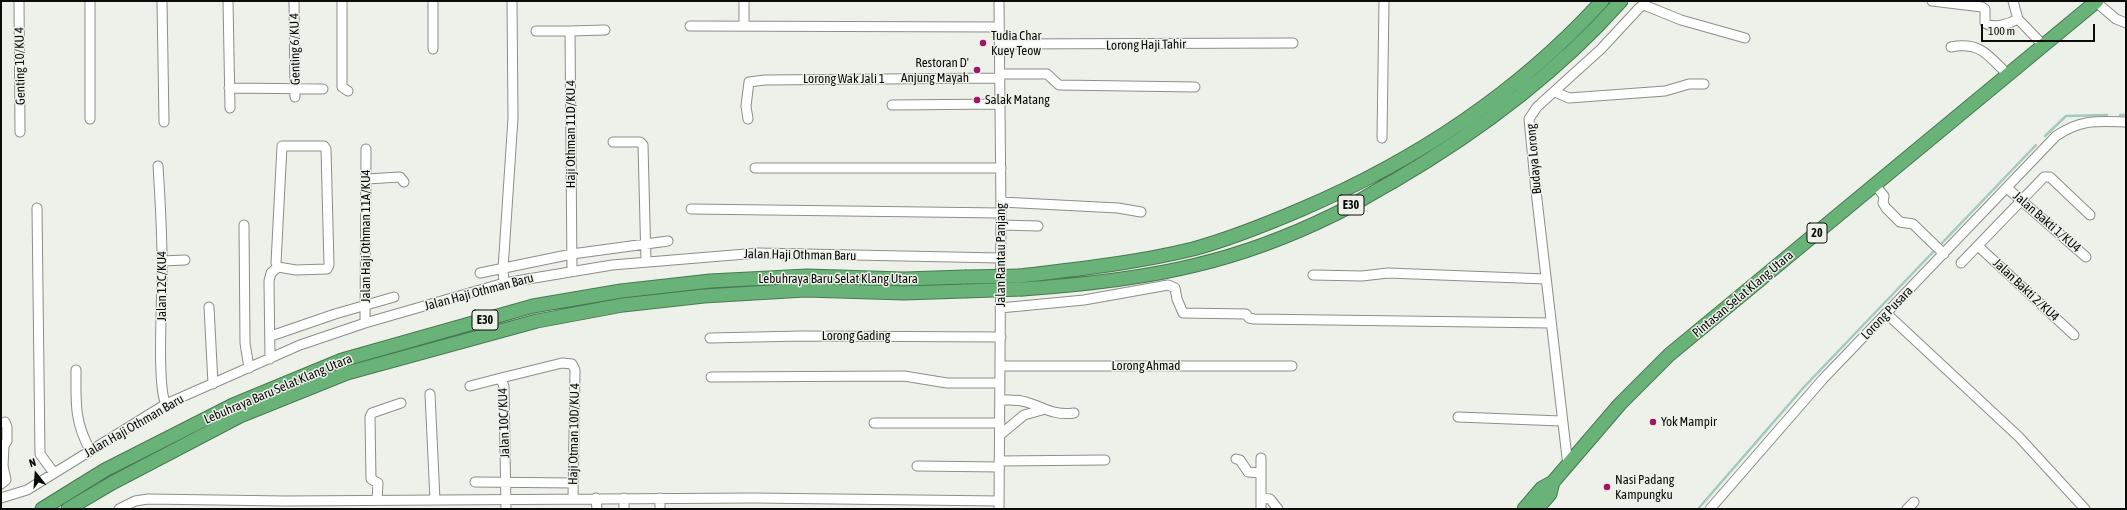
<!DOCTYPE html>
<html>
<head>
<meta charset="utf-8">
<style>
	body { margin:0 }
	#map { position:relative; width:2127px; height:510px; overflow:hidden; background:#eef1ea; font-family:"Asap Condensed",sans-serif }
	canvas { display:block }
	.frame { position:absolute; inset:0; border:2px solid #0b0c0a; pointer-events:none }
	.north { position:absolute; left:16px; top:454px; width:40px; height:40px; -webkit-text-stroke:3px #eef1ea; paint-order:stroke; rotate:343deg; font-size:11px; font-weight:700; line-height:16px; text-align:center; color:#0b0c0a }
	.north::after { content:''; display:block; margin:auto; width:14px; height:18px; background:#0b0c0a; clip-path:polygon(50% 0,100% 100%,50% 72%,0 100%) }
	.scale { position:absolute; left:1981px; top:24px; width:114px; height:18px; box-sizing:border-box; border:2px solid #0b0c0a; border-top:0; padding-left:5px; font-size:12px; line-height:14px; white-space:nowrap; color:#0b0c0a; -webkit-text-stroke:3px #eef1ea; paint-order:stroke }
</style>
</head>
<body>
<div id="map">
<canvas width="2127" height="510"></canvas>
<div class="frame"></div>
<div class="north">N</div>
<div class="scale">100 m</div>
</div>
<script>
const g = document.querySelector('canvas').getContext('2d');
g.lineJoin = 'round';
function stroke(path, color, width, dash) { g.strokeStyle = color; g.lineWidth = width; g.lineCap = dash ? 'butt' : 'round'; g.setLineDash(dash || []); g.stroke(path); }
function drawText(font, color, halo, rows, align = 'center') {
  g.font = font + ' "Asap Condensed",sans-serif'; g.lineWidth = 3; g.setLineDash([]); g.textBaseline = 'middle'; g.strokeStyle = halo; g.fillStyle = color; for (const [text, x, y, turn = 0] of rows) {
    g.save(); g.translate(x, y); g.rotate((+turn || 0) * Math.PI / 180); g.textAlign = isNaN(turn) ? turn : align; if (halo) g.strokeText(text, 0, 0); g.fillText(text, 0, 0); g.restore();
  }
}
stroke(new Path2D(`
	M2120,115H2126
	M2045,136L2066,116L2107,115
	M1942,243L2036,145
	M1698,509L1804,387L1933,252`), '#a2cabe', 2.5);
const minor = new Path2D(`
	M19,1L20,132
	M90,1V119
	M162,1L164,122
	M228,1L230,108
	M294,1L295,97
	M342,1V87L348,91
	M1932,1L1982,7L1985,9V23C1993,29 2009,24 2018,19
	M2013,1L2018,19L2043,45
	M2096,2L2116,19L2126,23
	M690,26L999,27
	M744,26V1
	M536,31H570L572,271
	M570,31L605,30
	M1000,44L1293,43
	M1951,47C1980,41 1989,56 2008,75
	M433,49V1
	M1000,74H1047L1059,85L1195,87
	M229,88L323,89
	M1555,92L1569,98L1665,91L1689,84H1704
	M892,105L1000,104
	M748,119L746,106L749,82L765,80L1000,78
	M1382,138L1384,1
	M613,142H640L643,145L646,262
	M282,146H324L326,149L329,265L327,269L296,270L278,267L276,263Z
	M158,166C160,197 162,229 162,261C163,288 156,387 166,404
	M755,168H1001
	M366,179L400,177L404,182
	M1875,185L1884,196L1883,203L1886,208L1900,222L1913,224L1944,254
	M2007,188L2086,257
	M1001,202L1118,208L1141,212
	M37,208L40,454L54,473
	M691,209L1001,213
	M244,225L245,343L249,368
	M1001,225L1038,226
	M1978,246L2074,335
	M162,261L185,260
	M1961,263L2044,177H2050L2090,215
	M480,273L572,254L668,241
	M1313,275L1362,276L1388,273L1546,279
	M504,283L503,269L513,118L512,1
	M209,307L213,384
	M1000,308L1084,300L1168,285L1175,288L1177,299L1183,313L1246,314L1249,318L1254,319L1551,323
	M1886,313L2019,437L2085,509
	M365,323L366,149
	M271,336L335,314L394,297
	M710,338L802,336L1001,337
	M270,359L269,281L271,273L278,267
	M1001,366H1292
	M76,370C76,402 74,421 90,450
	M711,377L904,376L947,383H1000
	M501,378L562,363L572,364L575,370L573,499
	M470,386L501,378L504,387L506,509
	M430,394L435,500
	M1000,400C1008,400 1018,399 1026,402C1044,407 1053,416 1074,413
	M1458,417L1561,421
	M874,423H1000
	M1000,435L1024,415L1042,410
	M1261,458V509
	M1236,459L1240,460L1248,472L1261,473
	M999,461L1105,460
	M917,466L999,467
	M1568,466L1536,191L1529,119L1537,107L1601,49L1640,7L1644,5L1681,20L1745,38
	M475,482L573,483
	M1,484L6,480L3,466L4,446L7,441V427L5,422
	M1,498L27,490L166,404L300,345L365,323L504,283L612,265L758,253L1000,258
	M596,498L597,509
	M624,498V509
	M660,498V509
	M1261,498L1270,499L1278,509
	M377,500L378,483L371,479L370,417L372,413L401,403
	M119,509L135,501L148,499L285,501L754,498L999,501
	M999,509L1001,213L999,1
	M1710,509L1823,379L2056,136C2081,119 2097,121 2126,122
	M1907,509L1914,502`);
const highway = new Path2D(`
	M1020,276C1078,269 1136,263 1193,249C1230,239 1267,224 1302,209C1417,160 1517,94 1602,1
	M1023,289C1080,285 1140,279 1196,265C1242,254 1288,237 1331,216C1353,206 1373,192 1394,181C1478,132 1556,74 1621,1
	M42,509L105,470L233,405L342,360L533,306L621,291L710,281L807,276L904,279L965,277
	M68,509L112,483L240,416L347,373L537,321L623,305L704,296L805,290L904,293L965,291
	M1524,509L1542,488L1553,482L1620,404L1669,355L2097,1
	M1537,509L1550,494L1553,482`);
stroke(minor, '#8c8e88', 11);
stroke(highway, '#487952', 15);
stroke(minor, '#fff', 9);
stroke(highway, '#69b378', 13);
const highwayBridge = new Path2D(`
	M965,277L1020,276
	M965,291L1023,289`);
stroke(highwayBridge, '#487952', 15, []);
stroke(highwayBridge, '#69b378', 13);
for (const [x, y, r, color] of [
	[983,43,4,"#a01660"],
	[977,70,4,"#a01660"],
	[977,100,4,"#a01660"],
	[1653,422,4,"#a01660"],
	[1607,487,4,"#a01660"]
]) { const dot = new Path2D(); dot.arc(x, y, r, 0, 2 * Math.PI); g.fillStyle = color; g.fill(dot); stroke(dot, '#eef1ea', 1.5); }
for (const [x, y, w] of [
	[1351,205,26],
	[1817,233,20],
	[485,320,26]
]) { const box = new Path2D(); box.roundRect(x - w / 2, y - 10, w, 20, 3); g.fillStyle = '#eef1ea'; g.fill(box); stroke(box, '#0b0c0a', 1); }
drawText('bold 12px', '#0b0c0a', null, [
	["E30",1351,205],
	["20",1817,233],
	["E30",485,320]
]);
drawText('13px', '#0b0c0a', '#eef1ea', [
	["Tudia Char",991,36],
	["Kuey Teow",991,51],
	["Restoran D'",969,63,"right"],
	["Anjung Mayah",969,78,"right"],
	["Salak Matang",985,100],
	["Yok Mampir",1661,422],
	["Nasi Padang",1615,480],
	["Kampungku",1615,495]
], 'left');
drawText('13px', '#0b0c0a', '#eef1ea', [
	["Lorong Haji Tahir",1146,45,-1],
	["Genting 6/KU 4",295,49,-91],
	["Genting 10/KU 4",20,66,-91],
	["Lorong Wak Jali 1",844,79],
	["Haji Othman 11D/KU 4",571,134,-90],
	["Budaya Lorong",1534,159,-95],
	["Jalan Bakti 1/KU4",2047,222,41],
	["Jalan Haji Othman 11A/KU4",366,236,-90],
	["Jalan Haji Othman Baru",800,255,1],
	["Jalan Rantau Panjang",1001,255,-90],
	["Lebuhraya Baru Selat Klang Utara",838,279],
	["Jalan 12C/KU4",162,286,-90],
	["Jalan Bakti 2/KU4",2026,290,43],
	["Jalan Haji Othman Baru",479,292,-15],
	["Pintasan Selat Klang Utara",1743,294,-40],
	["Lorong Pusara",1887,313,-46],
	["Lorong Gading",856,336],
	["Lorong Ahmad",1146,366],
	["Lebuhraya Baru Selat Klang Utara",278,389,-23],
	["Jalan 10C/KU4",504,423,-92],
	["Jalan Haji Othman Baru",134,426,-30],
	["Haji Otman 10D/KU 4",574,434,-89]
]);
</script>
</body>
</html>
